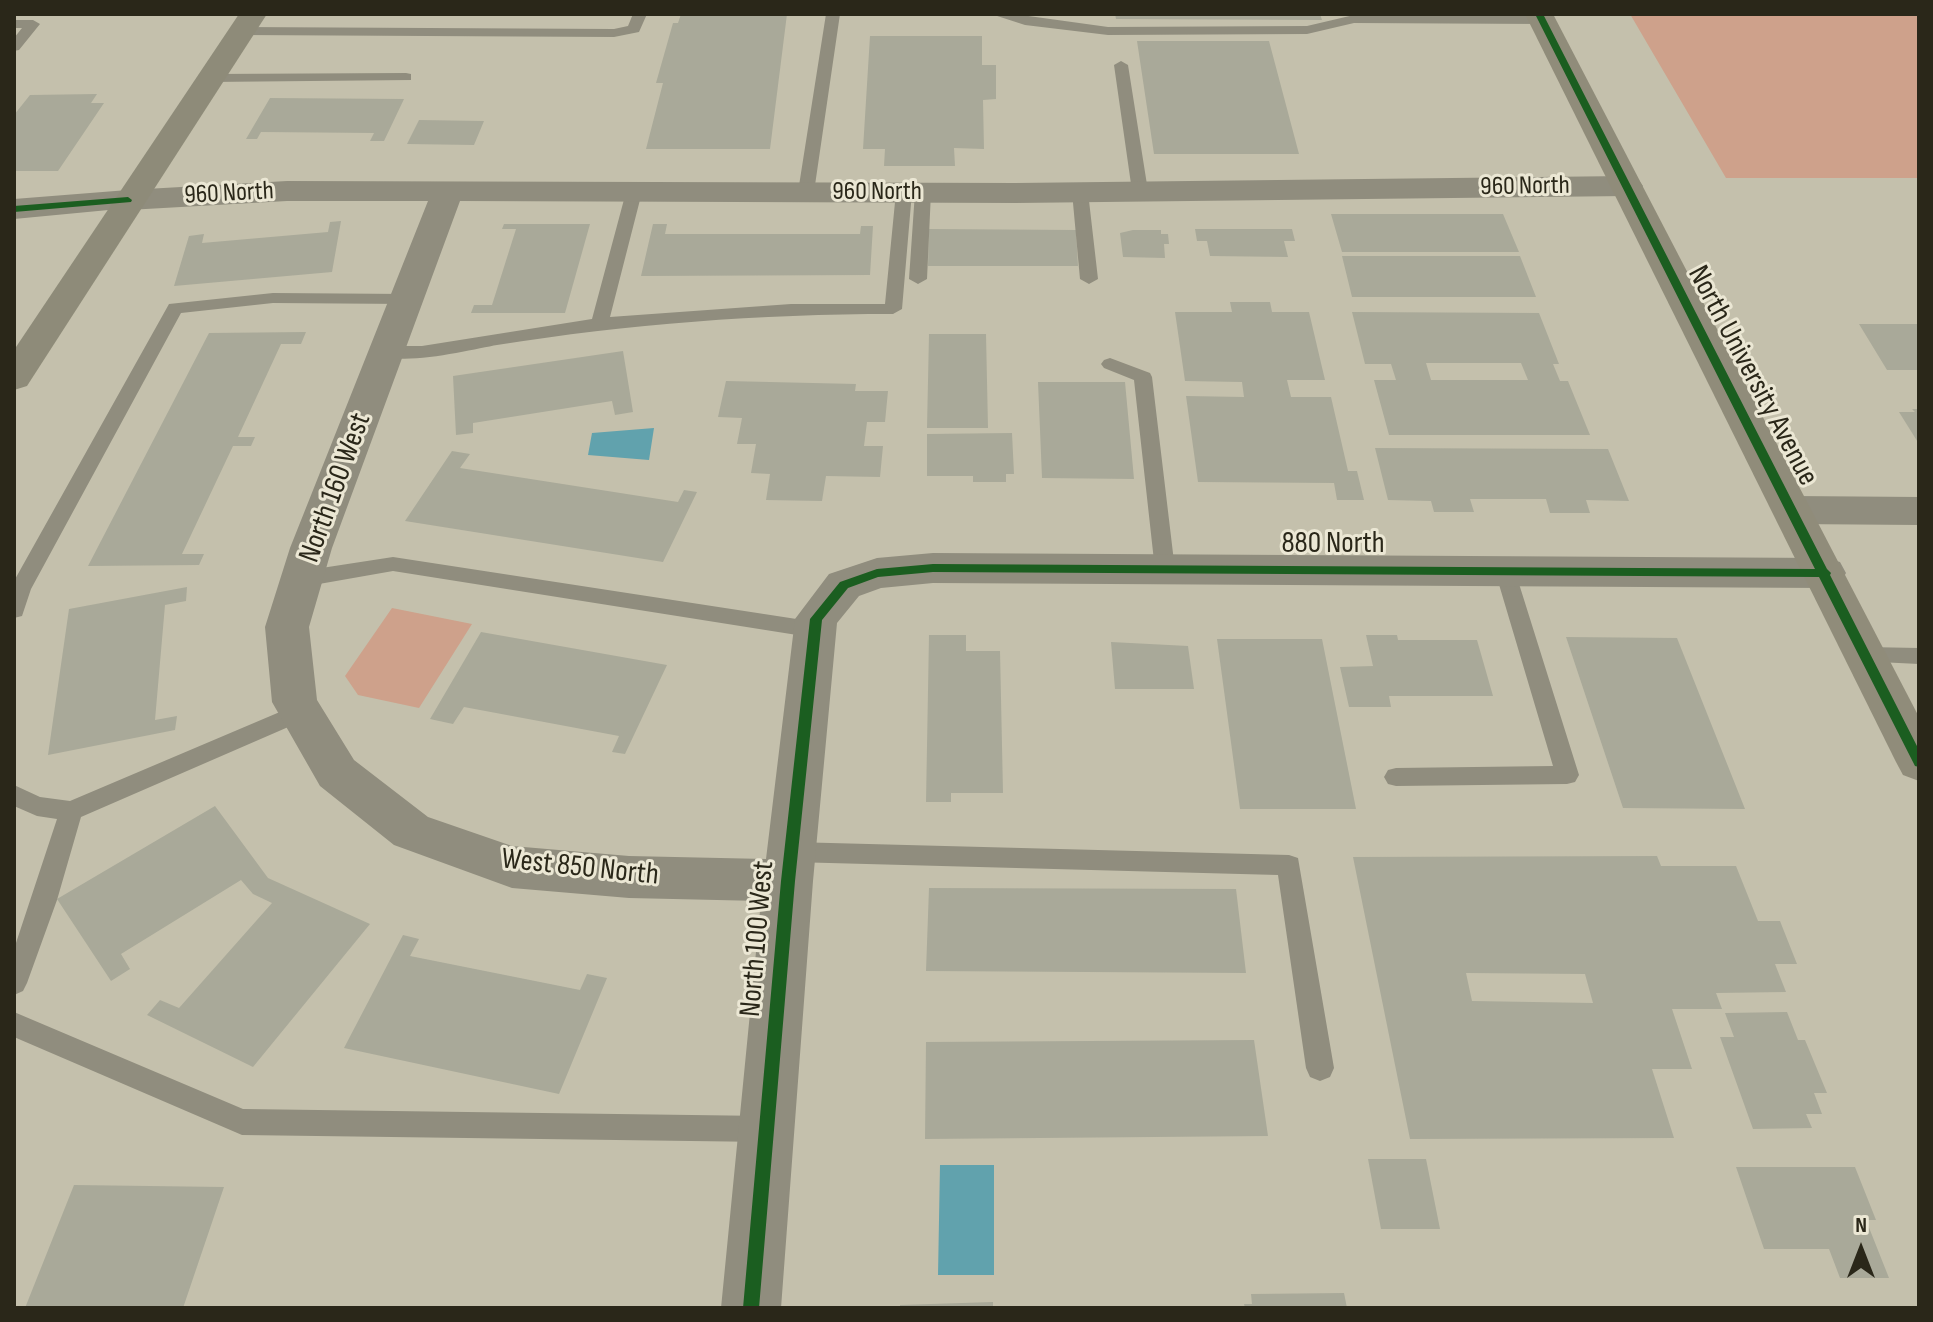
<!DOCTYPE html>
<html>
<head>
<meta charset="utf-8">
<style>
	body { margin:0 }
	#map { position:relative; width:1933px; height:1322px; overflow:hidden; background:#c4c0ac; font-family:"Sofia Sans Condensed",sans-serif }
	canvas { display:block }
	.frame { position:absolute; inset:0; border:16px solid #2a2719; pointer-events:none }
	.north { position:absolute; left:1821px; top:1210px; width:80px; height:80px; -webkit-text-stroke:6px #ebe7d4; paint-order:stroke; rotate:0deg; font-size:22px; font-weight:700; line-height:32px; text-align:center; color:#2a2719 }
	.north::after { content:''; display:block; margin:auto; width:28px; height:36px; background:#2a2719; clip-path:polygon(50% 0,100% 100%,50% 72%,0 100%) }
</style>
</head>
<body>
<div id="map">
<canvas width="1933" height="1322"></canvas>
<div class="frame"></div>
<div class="north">N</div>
</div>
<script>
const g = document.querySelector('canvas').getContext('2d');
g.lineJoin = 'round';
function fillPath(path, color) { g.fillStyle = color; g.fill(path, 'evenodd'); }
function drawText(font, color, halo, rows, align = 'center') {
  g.font = font + ' "Sofia Sans Condensed",sans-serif'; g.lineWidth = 6; g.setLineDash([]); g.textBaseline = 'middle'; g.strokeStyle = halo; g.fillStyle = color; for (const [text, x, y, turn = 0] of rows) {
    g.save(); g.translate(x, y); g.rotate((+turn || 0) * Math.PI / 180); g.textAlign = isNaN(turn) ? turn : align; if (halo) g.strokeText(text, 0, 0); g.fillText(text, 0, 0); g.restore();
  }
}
fillPath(new Path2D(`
	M1630,14H1919V178H1726Z
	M392,608L472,624L419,708L358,695L345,676Z`), '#cea18b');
fillPath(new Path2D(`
	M654,428L649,460L588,455L592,433Z
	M940,1165H994V1275H938Z`), '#61a2ad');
fillPath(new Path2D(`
	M681,14H787L770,149H646L663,83H656L673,23H678Z
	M1115,14H1320L1322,20L1116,19Z
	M870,36H982V65H996V99L983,100L984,149L954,148L955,166H884L885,149H863Z
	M1137,41H1269L1299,154H1154Z
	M97,94L91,103H104L58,171H14V115L30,95Z
	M270,98L404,99L384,141H370L374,133L261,132L257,139H246Z
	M419,120L484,121L474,145L407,144Z
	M1331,214H1503L1519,252H1342Z
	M341,221L332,272L174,286L189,236L204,234L202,243L328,232L330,222Z
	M504,224H590L565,313H471L474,305H492L516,229H502Z
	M653,224H667L665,234H860L861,226H873L870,275L641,276Z
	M929,229L1076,230L1078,266H928Z
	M1195,229H1292L1295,241H1284L1288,257L1210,256L1207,241H1197Z
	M1133,230H1161V234H1168L1169,244H1164L1165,258L1123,257L1120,233Z
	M1342,256H1520L1536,297H1352Z
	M1230,302H1270L1272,312H1309L1325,380H1287L1291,397H1331L1348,471H1357L1364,500H1337L1334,483L1198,482L1186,396L1244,397L1242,382L1185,381L1175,312H1232Z
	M1352,312L1539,313L1559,364H1553L1560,381H1568L1590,435H1389L1374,380H1396L1391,364H1365ZM1426,363H1521L1528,380H1431Z
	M1859,324H1919V370H1887Z
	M306,332L301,344H281L238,437H255L251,446H233L182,554H204L199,565L88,566L209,333Z
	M929,334H986L988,428H927Z
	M623,351L633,412L615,415L612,401L473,423V433L456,435L453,376Z
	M726,381L856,384L855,391H888L885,422H867L864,446H883L880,477L826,476L822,501L766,500L770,474L751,473L756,444H737L742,418L718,417Z
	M1038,382H1125L1134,479L1042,478Z
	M1912,409H1919V444L1899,412H1915Z
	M1012,433L1014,474H1006V482H973V476H927V434Z
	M1375,448L1608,449L1629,501L1586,500L1590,513H1550L1546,499H1470L1474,512H1434L1431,501L1388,500Z
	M452,451L470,454L460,468L678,502L684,490L697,492L663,562L405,521Z
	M187,587L186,601L165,605L155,720L177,716L175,730L48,755L69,609Z
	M481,632L667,665L625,754L612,752L619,736L464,707L453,724L430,719Z
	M929,635H966V651H1000L1003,793H951V802H926Z
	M1366,635H1397L1398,640H1477L1493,696H1389L1391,707H1349L1340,667L1373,666Z
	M1566,637L1677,638L1745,809L1623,808Z
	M1217,639H1322L1356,809H1240Z
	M1111,642L1188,646L1194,689H1115Z
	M215,806L268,878L370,924L253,1067L147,1015L160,1000L179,1008L272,903L253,894L241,880L121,954L130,969L111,981L57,899Z
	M1657,856L1661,866H1736L1758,921H1780L1797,964H1775L1786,992L1716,993L1722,1009H1672L1692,1069H1652L1674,1138L1410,1139L1353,857ZM1466,973L1585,974L1593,1003L1472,1001Z
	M929,888L1236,889L1246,973L926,971Z
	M403,935L419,939L410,956L580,990L587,974L607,978L559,1094L344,1048Z
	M1787,1012L1798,1040H1805L1827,1093H1814L1822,1114H1806L1812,1128L1753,1129L1720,1037H1734L1725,1013Z
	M1254,1040L1268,1136L925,1139L926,1042Z
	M1368,1159H1426L1440,1229H1381Z
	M1736,1167H1855L1876,1220H1866L1889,1278H1840L1829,1249H1764Z
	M74,1185L224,1187L183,1308H25Z
	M1344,1293L1347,1308H1245L1244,1304H1252L1251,1294Z
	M993,1302V1308H900V1305Z`), '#a9a999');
fillPath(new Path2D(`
	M633,14H647L639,32L614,37L241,35L234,31L241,27L614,29L628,26Z
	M826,14H840L814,192L806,197L798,192Z
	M991,14H1014L1108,27L1307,26L1354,15L1542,16L1549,20L1542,24L1354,23L1307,34L1108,35L1025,25Z
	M14,20H33L40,24L19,50L14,51V38L22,28H14Z
	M1121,61L1128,65L1148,191L1140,196L1132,191L1114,65Z
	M406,73L411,74V80L210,82L203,78L210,74Z
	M634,187L642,192L610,317L791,304H885L896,192L904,187L912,192L902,309L893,314C759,314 629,324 497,345C474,349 393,369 378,352L387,346H422L592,319L626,192Z
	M923,187L931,192L927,279L918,284L909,279L915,192Z
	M1080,187L1088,192L1098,279L1089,284L1080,279L1072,192Z
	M273,293L407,294L416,299L407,304L273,303L181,313L31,589L22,616L14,618V581L169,304Z
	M1110,358L1150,373L1152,377L1175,570L1172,575H1158L1155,570L1134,380L1104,368L1101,364L1104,360Z
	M393,557L816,622L824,624L827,630L824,636L816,638L393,571L302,587L295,584L292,579L295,574L302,571Z
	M1505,564L1512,566L1515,571L1579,775L1575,782L1567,784L1396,786L1388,784L1384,777L1388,770L1396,768L1553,766L1495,571L1498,566Z
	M1866,647L1919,648V664L1858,661L1855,655L1858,649Z
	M301,703L309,706L312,712L309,718L81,817L57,900L27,983L23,991L14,995V949L57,819L37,816L14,806V785L40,797L70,801Z
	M792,842L1289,855L1298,858L1334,1068L1330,1077L1320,1081L1310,1077L1306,1068L1278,875L792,862L783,859L780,852L783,845Z
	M14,1012L243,1109L766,1116L776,1120L780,1129L776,1138L766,1142L242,1135L14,1037Z`), '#908d7e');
fillPath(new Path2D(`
	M1627,176L1638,179L1643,186L1638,193L1627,196L1016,203L460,201L332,548L309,627L317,700L354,760L428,817L512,846L629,856L766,859L795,619L829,574L877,558L933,553L1825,558L1840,562L1846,573L1840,584L1825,588L933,583L881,588L859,596L837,623L813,881L781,1308H721L761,901L629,898L512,888L394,845L320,786L272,702L265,627L290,548L428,201H287L128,210L116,207L112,200L116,193L128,190L287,181L1016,183Z
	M1793,496L1919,497V525L1793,524L1779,520L1773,510L1779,500Z`), '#908d7e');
fillPath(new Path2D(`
	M128,190L140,193L144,200L140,207L14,219V199Z`), '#908d7e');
fillPath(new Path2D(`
	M239,14H267L27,386L14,390V350Z`), '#8e8b79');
fillPath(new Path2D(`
	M1525,14H1553L1919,717V781L1903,775L1896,762Z`), '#908c7a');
fillPath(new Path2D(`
	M1535,14H1543L1827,569L1831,573L1830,575L1919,750V767L1915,766L1819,577L933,572L878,577L848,588L822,620L795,881L759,1308H743L781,881L810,619L840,582L877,569L933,564L1815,569Z
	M128,197L132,200L131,202L14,212V206Z`), '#1b5e20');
drawText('26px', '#2a2719', '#ebe7d4', [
	["960 North",1525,187,-1],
	["960 North",877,192],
	["960 North",229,194,-3]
]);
drawText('30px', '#2a2719', '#ebe7d4', [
	["North University Avenue",1752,376,62],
	["North 160 West",336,488,-70],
	["880 North",1333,544],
	["West 850 North",580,868,6],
	["North 100 West",758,939,-85]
]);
</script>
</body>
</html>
